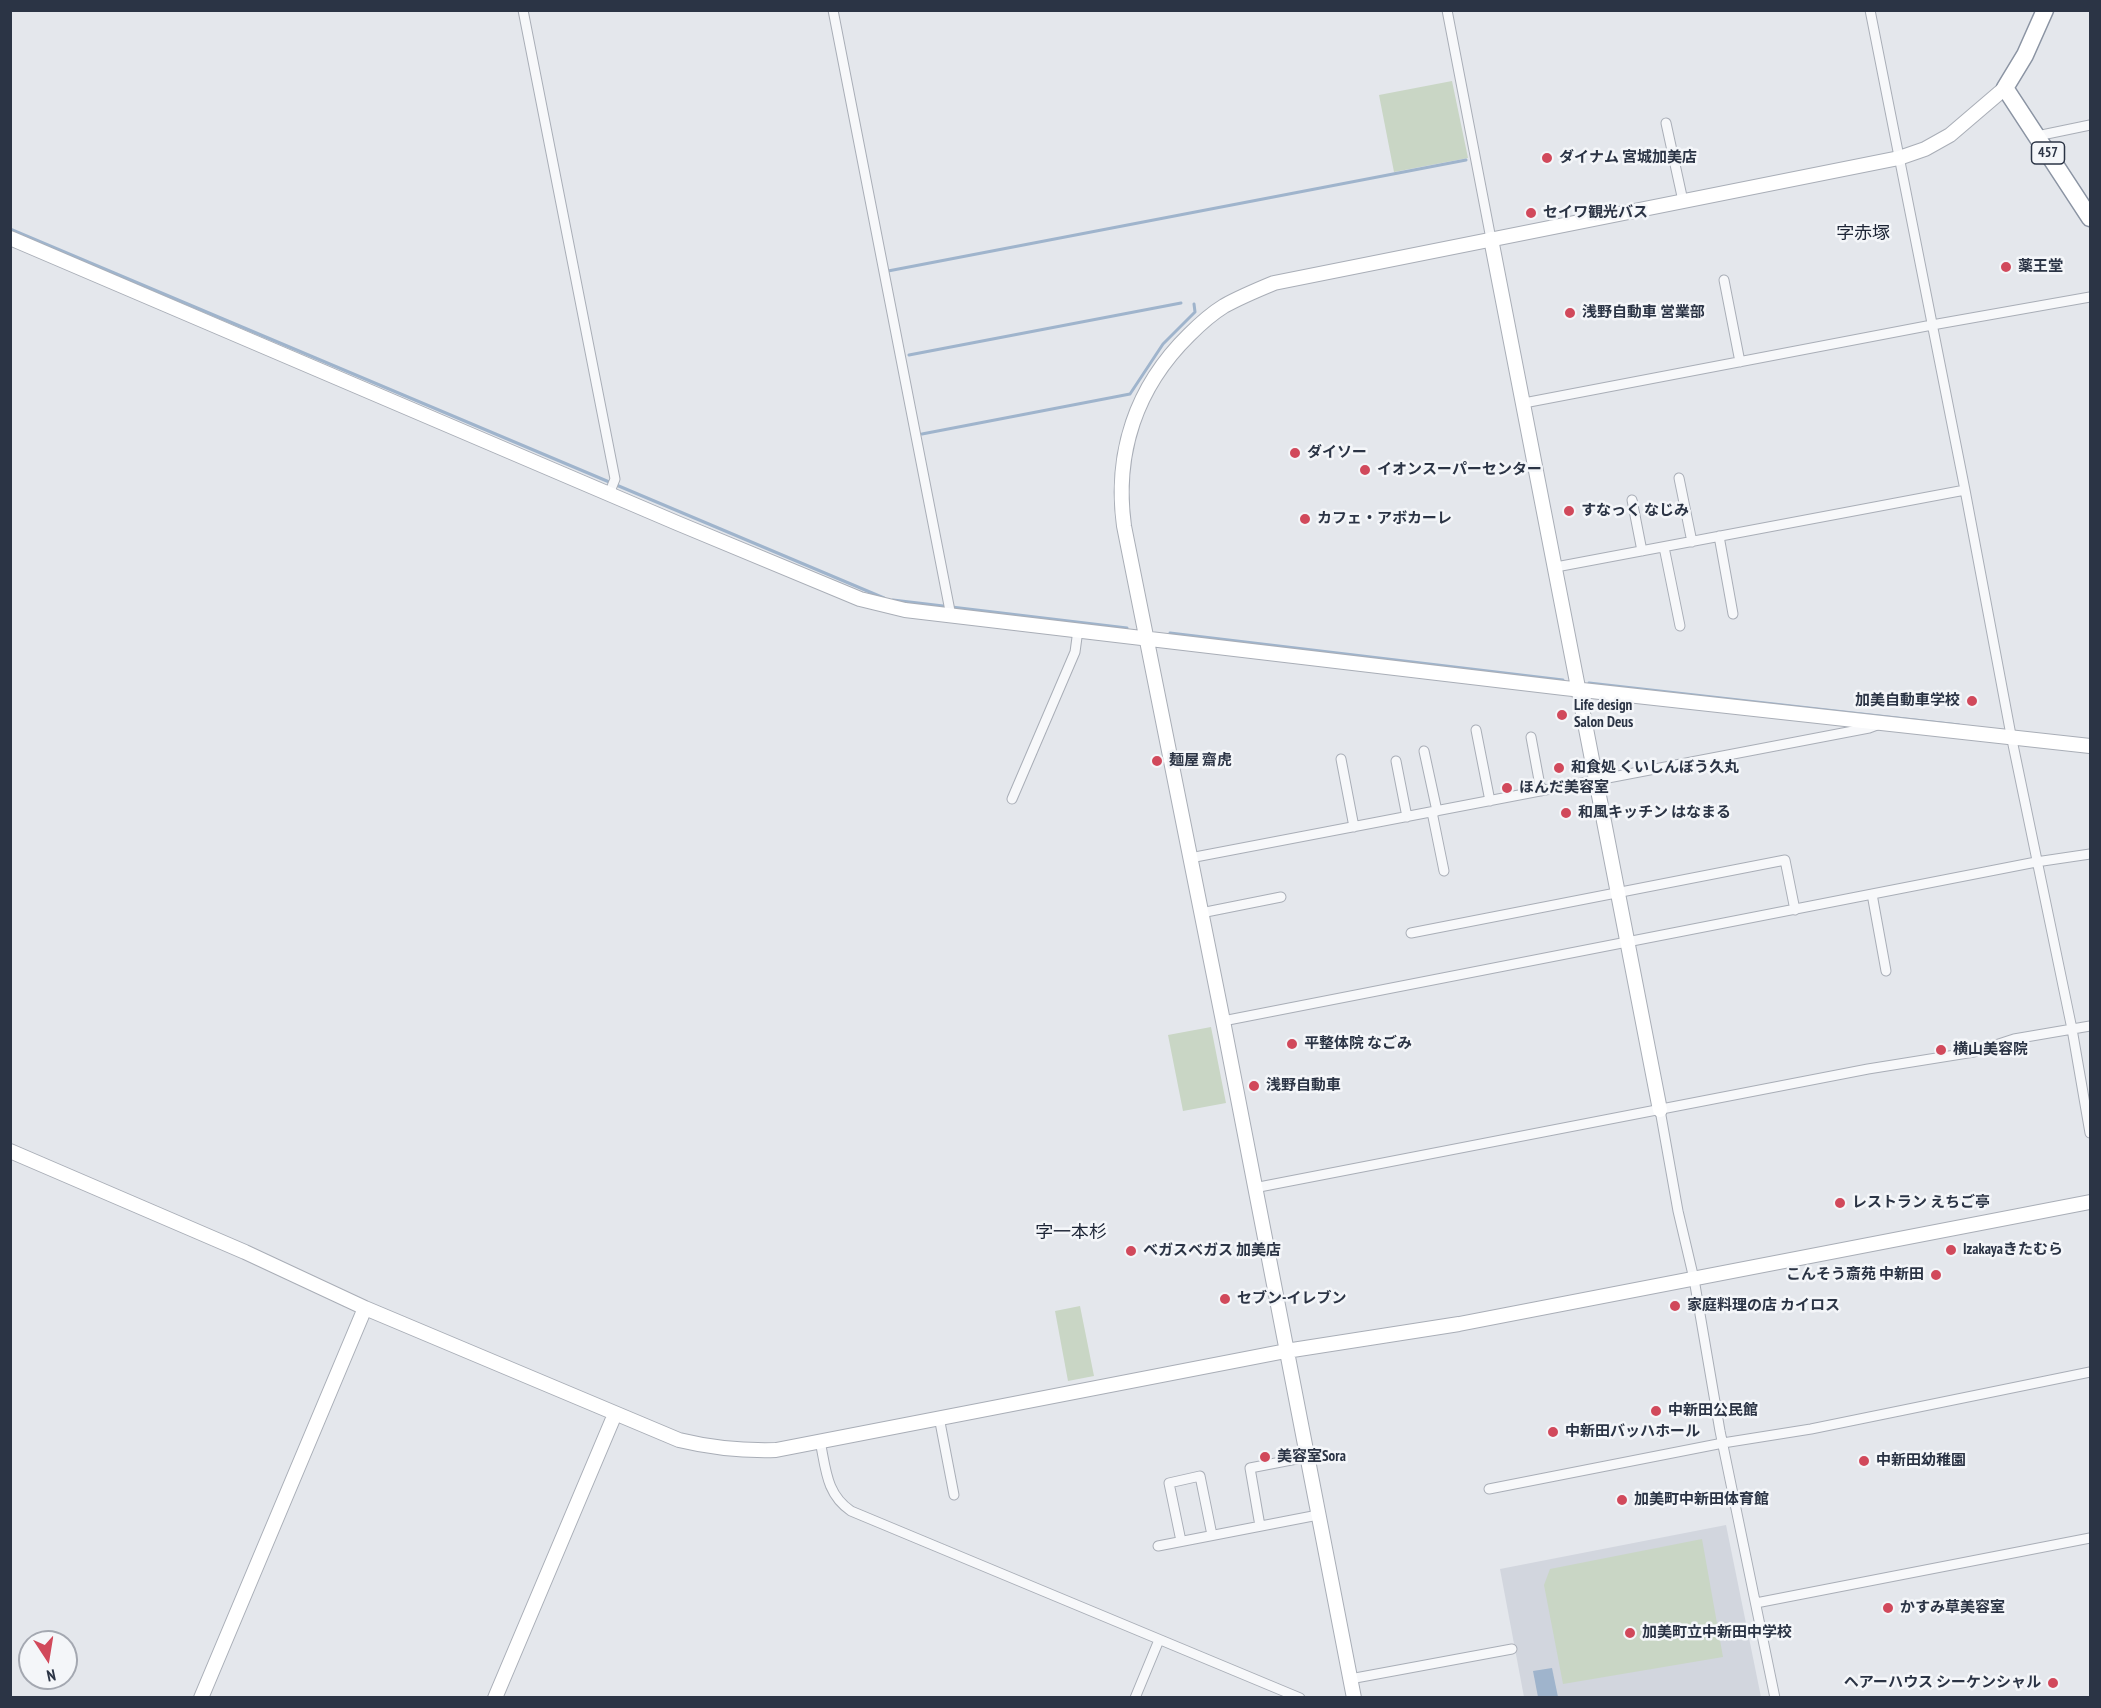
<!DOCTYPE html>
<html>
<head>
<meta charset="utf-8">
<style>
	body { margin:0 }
	#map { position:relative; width:2101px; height:1708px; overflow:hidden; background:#e4e7ec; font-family:"PT Sans Narrow",sans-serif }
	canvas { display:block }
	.frame { position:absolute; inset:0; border:12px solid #2b3445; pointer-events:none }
	.north { position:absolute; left:18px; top:1630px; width:60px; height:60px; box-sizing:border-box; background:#f4f6f9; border:2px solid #a4a8b1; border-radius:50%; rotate:168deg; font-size:16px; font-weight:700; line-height:24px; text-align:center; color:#2b3445 }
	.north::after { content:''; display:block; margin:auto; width:21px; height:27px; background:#d1495b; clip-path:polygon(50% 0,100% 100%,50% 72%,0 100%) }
</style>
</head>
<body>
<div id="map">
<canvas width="2101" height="1708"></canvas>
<div class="frame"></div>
<div class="north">N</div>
</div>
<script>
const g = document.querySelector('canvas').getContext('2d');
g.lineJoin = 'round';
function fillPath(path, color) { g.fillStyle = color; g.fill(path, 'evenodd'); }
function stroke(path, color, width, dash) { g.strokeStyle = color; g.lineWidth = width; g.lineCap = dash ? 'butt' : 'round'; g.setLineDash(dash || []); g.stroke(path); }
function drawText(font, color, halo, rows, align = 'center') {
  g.font = font + ' "PT Sans Narrow","Noto Sans JP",sans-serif'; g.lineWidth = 5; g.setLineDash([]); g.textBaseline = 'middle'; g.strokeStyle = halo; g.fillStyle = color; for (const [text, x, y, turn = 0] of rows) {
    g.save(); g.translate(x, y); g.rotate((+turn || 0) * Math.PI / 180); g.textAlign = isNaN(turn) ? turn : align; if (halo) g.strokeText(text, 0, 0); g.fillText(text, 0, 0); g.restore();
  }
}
fillPath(new Path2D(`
	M1726,1525L1761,1697H1524L1500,1569Z`), '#d2d6de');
fillPath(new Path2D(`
	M1452,81L1468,158L1394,172L1379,95Z
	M1211,1027L1226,1103L1183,1111L1168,1035Z
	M1080,1306L1094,1376L1068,1381L1055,1311Z
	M1702,1539L1723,1657L1563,1684L1544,1585L1550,1569Z`), '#c9d6c5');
fillPath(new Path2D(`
	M1552,1668L1558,1697H1538L1533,1671Z`), '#9fb4cc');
stroke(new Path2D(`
	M10,229L884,598
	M888,271L1466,160
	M909,355L1181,303
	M922,434L1130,394L1163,344L1195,312L1194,304
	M893,600L1127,628
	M1170,633L1563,680
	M1589,683L1959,725`), '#9fb4cc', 3);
const street = new Path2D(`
	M523,10L615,479L609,494
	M833,10L951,616
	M1447,10L1491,239
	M1870,10L1965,490L2011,735L2072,1029L2090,1133
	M1666,123L1683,201
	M2037,136L2090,125
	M1724,280L1740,362
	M1524,403L1932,325L2090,297
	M1679,478L1692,542
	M1632,500L1642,551
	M1719,536L1733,614
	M1664,547L1680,626
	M1556,567L1965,490
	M1476,730L1490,801
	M1531,737L1541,791
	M1424,751L1437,811
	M1341,759L1354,827
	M1396,761L1407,817
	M1012,799L1075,652L1078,630
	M1432,812L1444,871
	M1190,858L1869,728L1877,725
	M1872,894L1886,971
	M1201,913L1281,897
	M1411,933L1785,860L1795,910
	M1223,1021L2036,862L2090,854
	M1660,1110L1678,1211L1694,1279L1720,1431L1775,1698
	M1254,1188L1868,1069L1974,1052L2014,1039L2090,1026
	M939,1417L954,1495
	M820,1441C826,1469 826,1494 851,1511L1300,1698
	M1489,1489L1723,1443L1811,1429L2090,1372
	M1260,1526L1250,1468L1307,1457
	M1181,1541L1169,1483L1200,1476L1212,1535
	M1158,1546L1318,1515
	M1756,1603L2090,1538
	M1350,1679L1512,1649
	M1135,1698L1159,1640`);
const secondary = new Path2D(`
	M10,238L677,523L860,599L905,610L1564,688L2090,746
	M1491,239L1660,1110
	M10,1151L245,1252L365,1308L679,1440C712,1448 742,1451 776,1450L1286,1351L1459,1324L2090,1202
	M201,1698L365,1308
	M495,1698L615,1414
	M1354,1698L1223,1021L1124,526C1114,453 1136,387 1189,335C1200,324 1211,314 1224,306C1240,297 1257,290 1274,283L1899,158L1925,149L1950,135L2005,88`);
const highway = new Path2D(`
	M2045,10L2025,55L2005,88L2090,218`);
stroke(street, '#a9aeb7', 11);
stroke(secondary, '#a9aeb7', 16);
stroke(highway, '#8b94a3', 19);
stroke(street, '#f7f8fa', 9);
stroke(secondary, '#fff', 14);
stroke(highway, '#fff', 16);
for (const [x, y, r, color] of [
	[1547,158,6,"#d1495b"],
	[1531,213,6,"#d1495b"],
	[2006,267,6,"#d1495b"],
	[1570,313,6,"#d1495b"],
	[1295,453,6,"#d1495b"],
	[1365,470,6,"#d1495b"],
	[1569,511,6,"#d1495b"],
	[1305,519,6,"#d1495b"],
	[1972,701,6,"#d1495b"],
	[1562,715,6,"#d1495b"],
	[1157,761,6,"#d1495b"],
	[1559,768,6,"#d1495b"],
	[1507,788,6,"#d1495b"],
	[1566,813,6,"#d1495b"],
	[1292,1044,6,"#d1495b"],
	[1941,1050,6,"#d1495b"],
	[1254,1086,6,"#d1495b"],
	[1840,1203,6,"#d1495b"],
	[1951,1250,6,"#d1495b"],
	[1131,1251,6,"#d1495b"],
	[1936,1275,6,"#d1495b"],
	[1225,1299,6,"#d1495b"],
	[1675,1306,6,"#d1495b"],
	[1656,1411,6,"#d1495b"],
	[1553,1432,6,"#d1495b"],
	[1265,1457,6,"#d1495b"],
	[1864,1461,6,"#d1495b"],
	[1622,1500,6,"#d1495b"],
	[1888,1608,6,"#d1495b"],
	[1630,1633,6,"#d1495b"],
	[2053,1683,6,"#d1495b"]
]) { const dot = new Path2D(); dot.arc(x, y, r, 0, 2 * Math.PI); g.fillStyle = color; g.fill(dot); stroke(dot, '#f4f6f9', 2); }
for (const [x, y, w] of [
	[2048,153,33]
]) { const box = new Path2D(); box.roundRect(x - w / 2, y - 11, w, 22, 4.5); g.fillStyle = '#f4f6f9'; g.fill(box); stroke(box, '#2b3445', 1.5); }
drawText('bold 14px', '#2b3445', null, [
	["457",2048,153]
]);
drawText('bold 15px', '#2b3445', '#f4f6f9', [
	["ダイナム 宮城加美店",1559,158],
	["セイワ観光バス",1543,213],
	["薬王堂",2018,267],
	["浅野自動車 営業部",1582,313],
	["ダイソー",1307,453],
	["イオンスーパーセンター",1377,470],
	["すなっく なじみ",1581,511],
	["カフェ・アボカーレ",1317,519],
	["加美自動車学校",1960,701,"right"],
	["Life design",1574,706],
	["Salon Deus",1574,723],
	["麺屋 齋虎",1169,761],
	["和食処 くいしんぼう久丸",1571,768],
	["ほんだ美容室",1519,788],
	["和風キッチン はなまる",1578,813],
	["平整体院 なごみ",1304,1044],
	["横山美容院",1953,1050],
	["浅野自動車",1266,1086],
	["レストラン えちご亭",1852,1203],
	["Izakayaきたむら",1963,1250],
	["ベガスベガス 加美店",1143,1251],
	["こんそう斎苑 中新田",1924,1275,"right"],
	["セブン-イレブン",1237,1299],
	["家庭料理の店 カイロス",1687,1306],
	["中新田公民館",1668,1411],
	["中新田バッハホール",1565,1432],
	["美容室Sora",1277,1457],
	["中新田幼稚園",1876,1461],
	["加美町中新田体育館",1634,1500],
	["かすみ草美容室",1900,1608],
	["加美町立中新田中学校",1642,1633],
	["ヘアーハウス シーケンシャル",2041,1683,"right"]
], 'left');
drawText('18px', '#1d2536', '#f4f6f9', [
	["字赤塚",1863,234],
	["字一本杉",1071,1233]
]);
</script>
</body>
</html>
